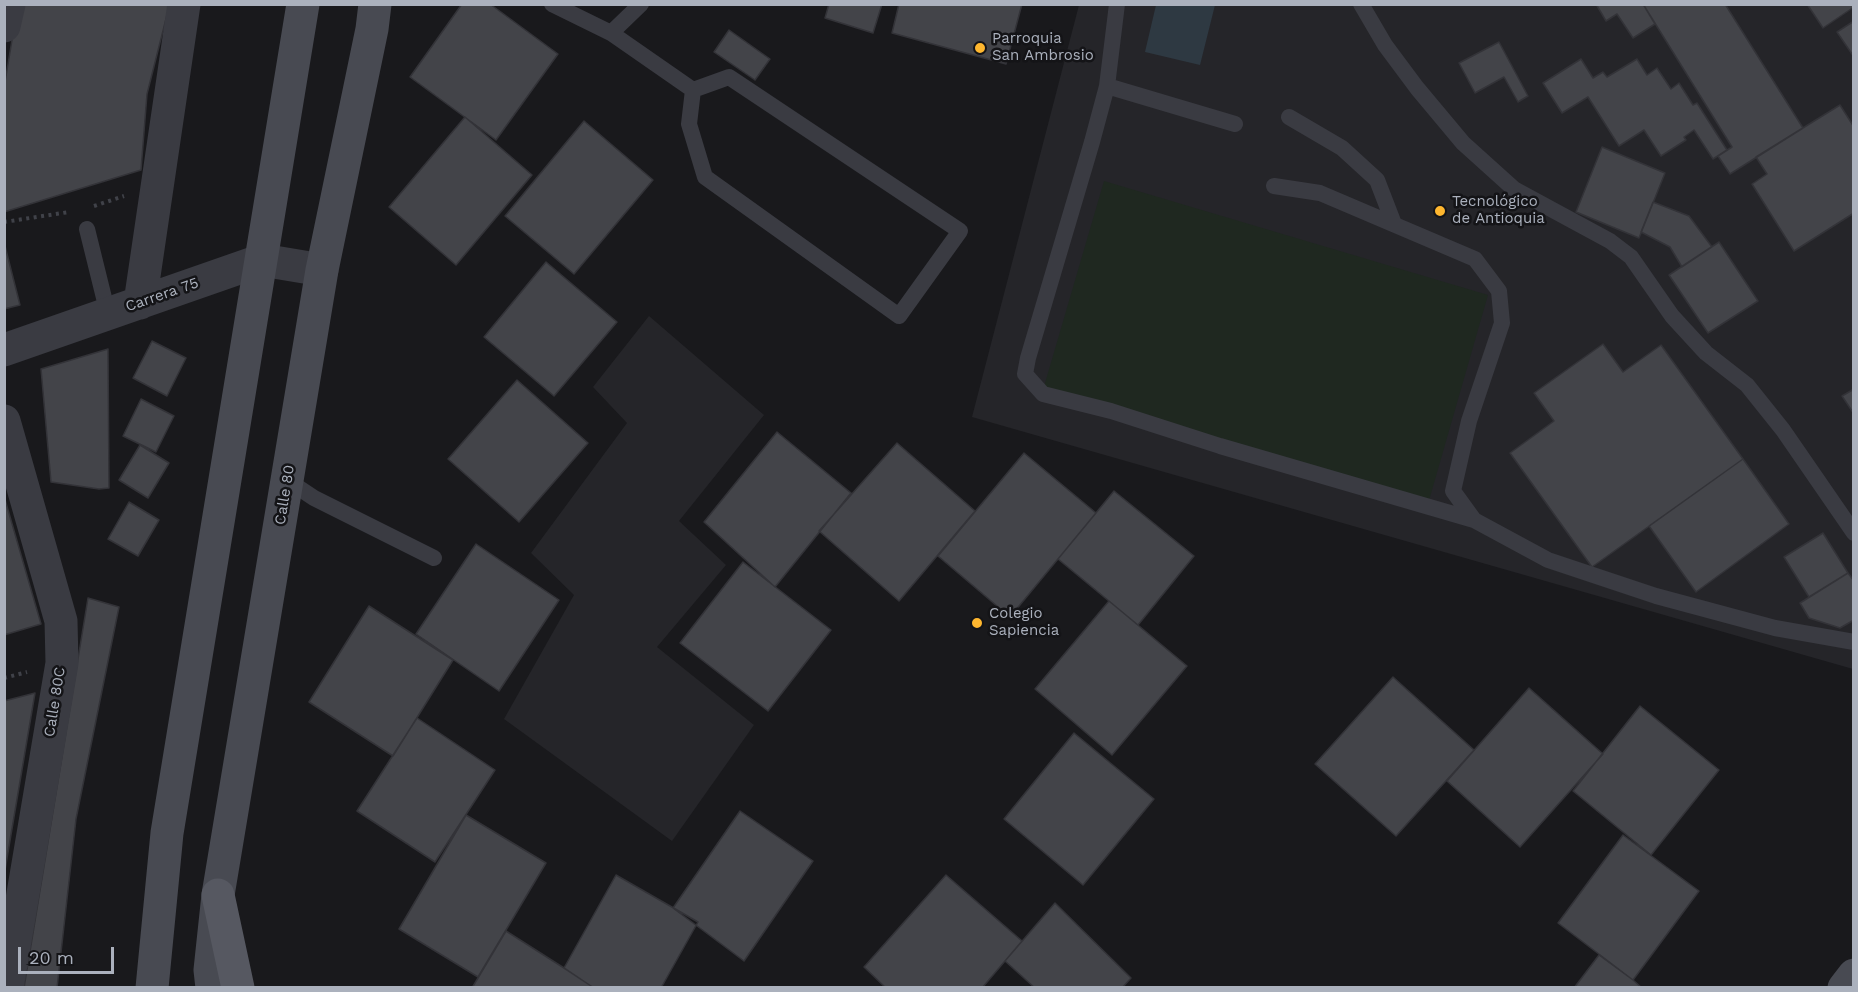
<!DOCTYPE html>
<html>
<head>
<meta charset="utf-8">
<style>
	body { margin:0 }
	#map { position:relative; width:1858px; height:992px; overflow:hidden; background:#19191c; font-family:"Work Sans",sans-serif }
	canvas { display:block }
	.frame { position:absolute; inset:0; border:6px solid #abb1bd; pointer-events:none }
	.scale { position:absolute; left:18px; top:947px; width:96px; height:27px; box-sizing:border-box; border:3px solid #abb1bd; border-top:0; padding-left:8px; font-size:18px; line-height:21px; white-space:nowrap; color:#abb1bd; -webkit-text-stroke:4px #141417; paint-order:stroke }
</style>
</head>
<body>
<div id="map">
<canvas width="1858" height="992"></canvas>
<div class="frame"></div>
<div class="scale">20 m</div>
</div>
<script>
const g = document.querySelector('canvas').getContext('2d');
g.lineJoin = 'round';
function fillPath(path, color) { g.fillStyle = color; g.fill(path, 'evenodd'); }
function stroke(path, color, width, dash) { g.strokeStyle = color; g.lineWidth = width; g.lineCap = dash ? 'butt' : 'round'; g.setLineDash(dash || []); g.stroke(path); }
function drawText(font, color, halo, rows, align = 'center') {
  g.font = font + ' "Work Sans",sans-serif'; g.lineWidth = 5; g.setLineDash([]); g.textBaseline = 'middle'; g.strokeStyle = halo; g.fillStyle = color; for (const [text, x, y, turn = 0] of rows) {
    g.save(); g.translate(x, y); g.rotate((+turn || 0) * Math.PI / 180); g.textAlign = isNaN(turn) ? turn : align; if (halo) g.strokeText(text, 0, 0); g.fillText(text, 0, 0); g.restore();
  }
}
fillPath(new Path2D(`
	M1079,5H1853V669L972,417Z
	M649,316L764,415L679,521L726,565L657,647L754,725L672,841L504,719L574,595L531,553L627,423L593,387Z`), '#252529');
fillPath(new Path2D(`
	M1104,181L1488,295L1428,504L1043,390Z`), '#1f2820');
fillPath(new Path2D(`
	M1156,5H1215L1200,65L1145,52Z`), '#2e3942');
const building = new Path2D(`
	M18,4H168V11L147,94L141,170L4,212V88Z
	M462,4H490L558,54L496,140L410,77Z
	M829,4H882L873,33L825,18Z
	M899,4H1022L1006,64L892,33Z
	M1596,4H1643L1655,24L1633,38L1617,14L1606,21Z
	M1643,4H1725L1803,128L1730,174L1718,156L1732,147Z
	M1807,4H1854V7L1823,28Z
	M1854,21V57L1837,32Z
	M729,30L770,59L755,80L714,52Z
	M1499,42L1528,96L1518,102L1504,77L1475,93L1459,63Z
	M1581,59L1593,78L1603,72L1607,77L1637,59L1647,75L1657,68L1671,89L1679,83L1693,105L1697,103L1727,150L1713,159L1694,130L1684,137L1686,140L1661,156L1644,130L1619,146L1588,97L1562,113L1543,83Z
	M1840,105L1854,127V213L1794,251L1752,184L1767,174L1756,157Z
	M465,117L532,175L456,265L389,207Z
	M584,121L653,180L574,274L505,216Z
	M1602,147L1665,173L1639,238L1576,212Z
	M1653,202L1689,216L1712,247L1682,267L1670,247L1641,232Z
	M4,242L20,305L4,309Z
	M1719,242L1758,301L1708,333L1669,275Z
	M546,262L617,322L554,396L484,337Z
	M152,341L186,358L167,396L133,378Z
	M1603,344L1623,372L1661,345L1743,459L1592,567L1510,453L1554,421L1534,393Z
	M108,349L109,488L99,489L51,482L41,369Z
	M517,380L588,443L519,522L448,459Z
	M1854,389V414L1842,396Z
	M141,399L174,416L156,452L123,436Z
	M777,432L851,493L775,587L704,522Z
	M897,443L975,511L899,601L819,531Z
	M140,445L169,463L148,498L119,480Z
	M1024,453L1096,513L1010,617L938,556Z
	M1743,459L1789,524L1696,592L1649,526Z
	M1114,491L1194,556L1138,625L1058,559Z
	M4,496L41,624L4,635Z
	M129,502L159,520L138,556L108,539Z
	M1823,533L1848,573L1809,597L1784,557Z
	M476,544L559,600L499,691L416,634Z
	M743,562L831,630L768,711L680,643Z
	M1848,573L1854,581V620L1840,628L1809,618L1800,603Z
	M88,598L119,607L76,819L57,988H24Z
	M1109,601L1187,666L1112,755L1035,689Z
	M369,606L453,660L393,756L309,702Z
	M1393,677L1474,750L1396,836L1315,764Z
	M1529,688L1603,754L1520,847L1447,781Z
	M35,693L4,876V701Z
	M1640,706L1719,770L1651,855L1573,791Z
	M417,718L495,770L435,862L357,811Z
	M1074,733L1154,799L1083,885L1004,819Z
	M740,811L813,861L744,961L673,908Z
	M466,815L546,863L478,977L399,929Z
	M1623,835L1699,891L1633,980L1558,923Z
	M616,875L698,922L661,988H594L564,968Z
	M946,875L1022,941L982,988H886L864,967Z
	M1055,903L1131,978L1122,988H1035L1005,961Z
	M506,931L564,968L594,988H472Z
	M1599,955L1633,980L1642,988H1574Z`);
fillPath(building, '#434449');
stroke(building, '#333338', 1.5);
stroke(new Path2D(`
	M94,206L124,196
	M4,222L69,212
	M4,678L27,672`), '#404249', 4, [3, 4.5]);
stroke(new Path2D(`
	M552,4L611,33L693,90L689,124L705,177L899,316L960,231L729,77L693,90
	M1117,4L1107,86L1092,142L1028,358L1025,374L1043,394L1111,411L1220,446L1474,520
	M1361,4L1385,45L1417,88L1463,143L1514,189L1610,241L1631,257L1672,316L1706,353L1747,385L1783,430L1854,533
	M611,33L641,4
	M1107,86L1235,124
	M1289,117L1342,148L1377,180L1394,224
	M1274,186L1320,193L1475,259L1499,291L1502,323L1469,421L1453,491L1474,520L1548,560L1656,596L1775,628L1854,642
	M87,229L108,314
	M287,480L314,498L434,558`), '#3a3b42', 16);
stroke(new Path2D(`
	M4,26L9,4
	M140,303L184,4
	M4,350L262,260L322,270
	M4,421L61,621L62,663L7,988`), '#3a3b42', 33);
stroke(new Path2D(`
	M152,988L167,833L303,4
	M212,988L210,970L218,895L322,270L372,29L375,4
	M1844,988L1854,975`), '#484a52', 33);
stroke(new Path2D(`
	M218,895L238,988`), '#565861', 33);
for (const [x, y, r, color] of [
	[980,48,6,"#ffb72f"],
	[1440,211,6,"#ffb72f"],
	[977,623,6,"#ffb72f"]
]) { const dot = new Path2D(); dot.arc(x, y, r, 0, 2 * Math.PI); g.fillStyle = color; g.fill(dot); stroke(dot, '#141417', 2); }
drawText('15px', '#abb1bd', '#141417', [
	["Parroquia",992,39],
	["San Ambrosio",992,56],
	["Tecnológico",1452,202],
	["de Antioquia",1452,219],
	["Colegio",989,614],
	["Sapiencia",989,631]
], 'left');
drawText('15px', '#abb1bd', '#141417', [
	["Carrera 75",162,295,-19],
	["Calle 80",285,495,-81],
	["Calle 80C",55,702,-81]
]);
</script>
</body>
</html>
